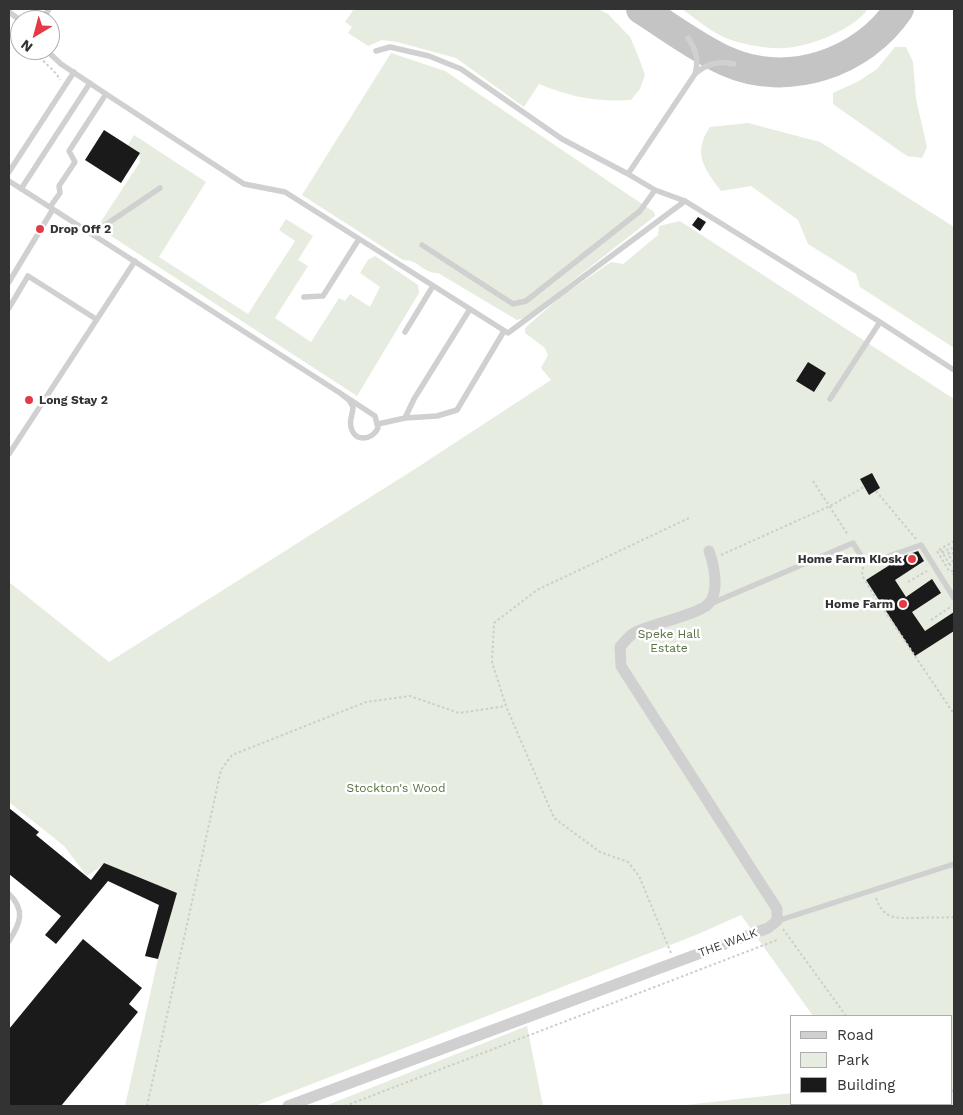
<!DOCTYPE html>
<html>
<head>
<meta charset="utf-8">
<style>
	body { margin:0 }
	#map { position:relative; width:963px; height:1115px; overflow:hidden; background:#fff; font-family:"Work Sans",sans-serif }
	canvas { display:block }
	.frame { position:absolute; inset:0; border:10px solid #333; pointer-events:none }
	.legend { position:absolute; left:790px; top:1015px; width:162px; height:90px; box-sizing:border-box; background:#fff; border:1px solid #adadad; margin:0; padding:6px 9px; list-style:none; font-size:15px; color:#333 }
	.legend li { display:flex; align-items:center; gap:10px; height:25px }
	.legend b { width:25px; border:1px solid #adadad }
	.north { position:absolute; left:10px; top:10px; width:50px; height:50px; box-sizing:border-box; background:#fff; border:1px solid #adadad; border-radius:50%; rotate:217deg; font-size:14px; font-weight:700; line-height:20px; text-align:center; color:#333 }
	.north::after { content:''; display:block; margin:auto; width:18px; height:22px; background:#e63946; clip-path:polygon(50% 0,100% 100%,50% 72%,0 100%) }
</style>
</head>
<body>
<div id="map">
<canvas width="963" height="1115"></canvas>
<div class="frame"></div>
<ul class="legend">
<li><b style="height:6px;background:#d0d0d0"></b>Road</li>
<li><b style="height:14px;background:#e6ecdf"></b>Park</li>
<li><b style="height:14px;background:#1a1a1a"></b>Building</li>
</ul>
<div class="north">N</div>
</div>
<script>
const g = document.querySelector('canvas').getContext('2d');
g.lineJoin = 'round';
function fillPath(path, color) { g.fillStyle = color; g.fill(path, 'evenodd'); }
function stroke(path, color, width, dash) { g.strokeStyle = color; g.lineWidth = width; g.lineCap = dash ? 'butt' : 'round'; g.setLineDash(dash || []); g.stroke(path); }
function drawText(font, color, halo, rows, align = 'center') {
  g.font = font + ' "Work Sans",sans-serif'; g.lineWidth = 5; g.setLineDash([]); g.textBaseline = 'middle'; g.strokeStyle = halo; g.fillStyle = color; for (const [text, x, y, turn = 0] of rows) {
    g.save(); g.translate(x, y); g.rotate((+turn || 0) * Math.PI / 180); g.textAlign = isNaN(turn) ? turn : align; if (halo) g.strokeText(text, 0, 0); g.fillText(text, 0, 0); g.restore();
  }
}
fillPath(new Path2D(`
	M354,9H598L608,14L630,37L637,53L645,75L640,89L631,100C596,102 571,97 539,84L524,107L456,58L397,42L382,40L368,46L348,33L352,27L345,22Z
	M682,9H868C851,32 801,51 772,48C759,47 743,44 731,40C715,35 696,19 682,9Z
	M895,47H906L913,62L916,99L927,147L922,158L907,156L833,104V93L859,81L877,69Z
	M391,53L445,71L654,212L655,216L538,308L524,318L517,320L438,273C420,272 420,260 403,260L302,195Z
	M748,123L820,142L954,227V348L860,287L856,274L808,244L798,220L751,186L721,191C704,168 692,153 710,127Z
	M134,135L206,182L159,257L248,314L295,241L279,230L286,219L313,236L298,260L308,266L275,318L311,342L339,298L345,301L350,294L370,307L380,287L360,273L368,260L375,256L418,285L419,293L357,396L105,232L100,223L140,162L139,152L128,145Z
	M680,221L954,399V1106H677L792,1093V1104H952V1016H813L741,915L696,935L255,1106H125L158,959L177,893L104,864L87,876L64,846L9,802V582L109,662L418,467L551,380L541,368L548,355L545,348L525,333V328L559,298L611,262L623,264L658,235L659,226Z
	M527,1026L543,1106H325Z`), '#e6ecdf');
stroke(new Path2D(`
	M641,9C668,26 697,48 726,61C787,89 863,63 899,9`), '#c4c4c4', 30);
fillPath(new Path2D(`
	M104,130L140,153L121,183L85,160Z
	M698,217L706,222L700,231L692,225Z
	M808,362L826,373L814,392L796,381Z
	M872,473L880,488L869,495L860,479Z
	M918,551L924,561L895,580L906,597L932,579L941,593L912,612L925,631L954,612V631L915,656L866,580L904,556Z
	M9,808L39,832L36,835L91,880L104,863L177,893L158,959L145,956L159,905L108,881L56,944L45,935L61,916L9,874Z
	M83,939L142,988L129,1004L138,1012L61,1106H9V1029Z`), '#1a1a1a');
stroke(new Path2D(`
	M40,57C46,65 56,71 60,80
	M813,481L848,535
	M876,491L916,539
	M954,541L937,551L949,571H953L954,573
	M941,550L949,564L953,562L948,554L950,552L954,554
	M942,553L950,548L954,549
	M721,555L830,506L864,487
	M949,564L954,568
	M863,567L862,575L872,592L954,714
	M954,573L952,576L954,578
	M908,582L927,571
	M931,620L952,606
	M876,898C884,921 898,918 918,918C930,917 942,918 954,917
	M783,929L846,1016
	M671,953L639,876L628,862L600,852L554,818L506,706L492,662L494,623L537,590L689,518
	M952,1092L954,1089
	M897,1104L899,1106
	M147,1106L221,770L232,755L366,702L410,696L459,713L506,706
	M345,1106L777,940
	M836,1106L864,1104L877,1106
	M945,1106L946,1104`), '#cdcdcd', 2, [2.5, 2.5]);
stroke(new Path2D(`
	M9,12L20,20
	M42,20L49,9
	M688,38C696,50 699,60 695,74
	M46,50L61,64L106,94L69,151L75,162L59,186L60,193L50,207
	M376,51L390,47L429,56L461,69L562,139L628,174
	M106,94L244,184L285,192L508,333L685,201
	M9,172L74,72
	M9,181L340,393
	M21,189L90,83
	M655,190L628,174L695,74C707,63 719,61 734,64
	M92,234L160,188
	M422,245L513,304L526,301L640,211L655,190L685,201L880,322L954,370
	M9,282L53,209
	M304,297L323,296L359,239
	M9,308L28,276L96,319
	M405,332L433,286
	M340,393L375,416L378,428C372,441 354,442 351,427C349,420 353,414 353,407L349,400Z
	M830,399L880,322
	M405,418L414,399L470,309
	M378,424L405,418L437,416L457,410L504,331
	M9,454L135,261
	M710,604L853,543L863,559L875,561L921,545L954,598
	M9,894C26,910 20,924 9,941
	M777,921L954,864`), '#d0d0d0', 5.5);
stroke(new Path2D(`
	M288,1106L768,928L777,921V909L621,666L620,647C624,642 629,636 634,633C639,630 646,628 652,626C666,621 695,614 706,606C721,595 714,565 709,551`), '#d0d0d0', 11);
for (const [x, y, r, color] of [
	[40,229,5,"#e63946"],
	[29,400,5,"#e63946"],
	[912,559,5,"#e63946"],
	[903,604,5,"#e63946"]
]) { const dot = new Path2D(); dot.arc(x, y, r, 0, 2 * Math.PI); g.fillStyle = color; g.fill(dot); stroke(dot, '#fff', 2); }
drawText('bold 12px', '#333', '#fff', [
	["Drop Off 2",50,229],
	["Long Stay 2",39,400],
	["Home Farm Kiosk",902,559,"right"],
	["Home Farm",893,604,"right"]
], 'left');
drawText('12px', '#56703f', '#fff', [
	["Speke Hall",669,634],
	["Estate",669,648],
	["Stockton's Wood",396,788]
]);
drawText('12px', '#333', '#fff', [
	["THE WALK",728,943,-20]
]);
</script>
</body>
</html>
